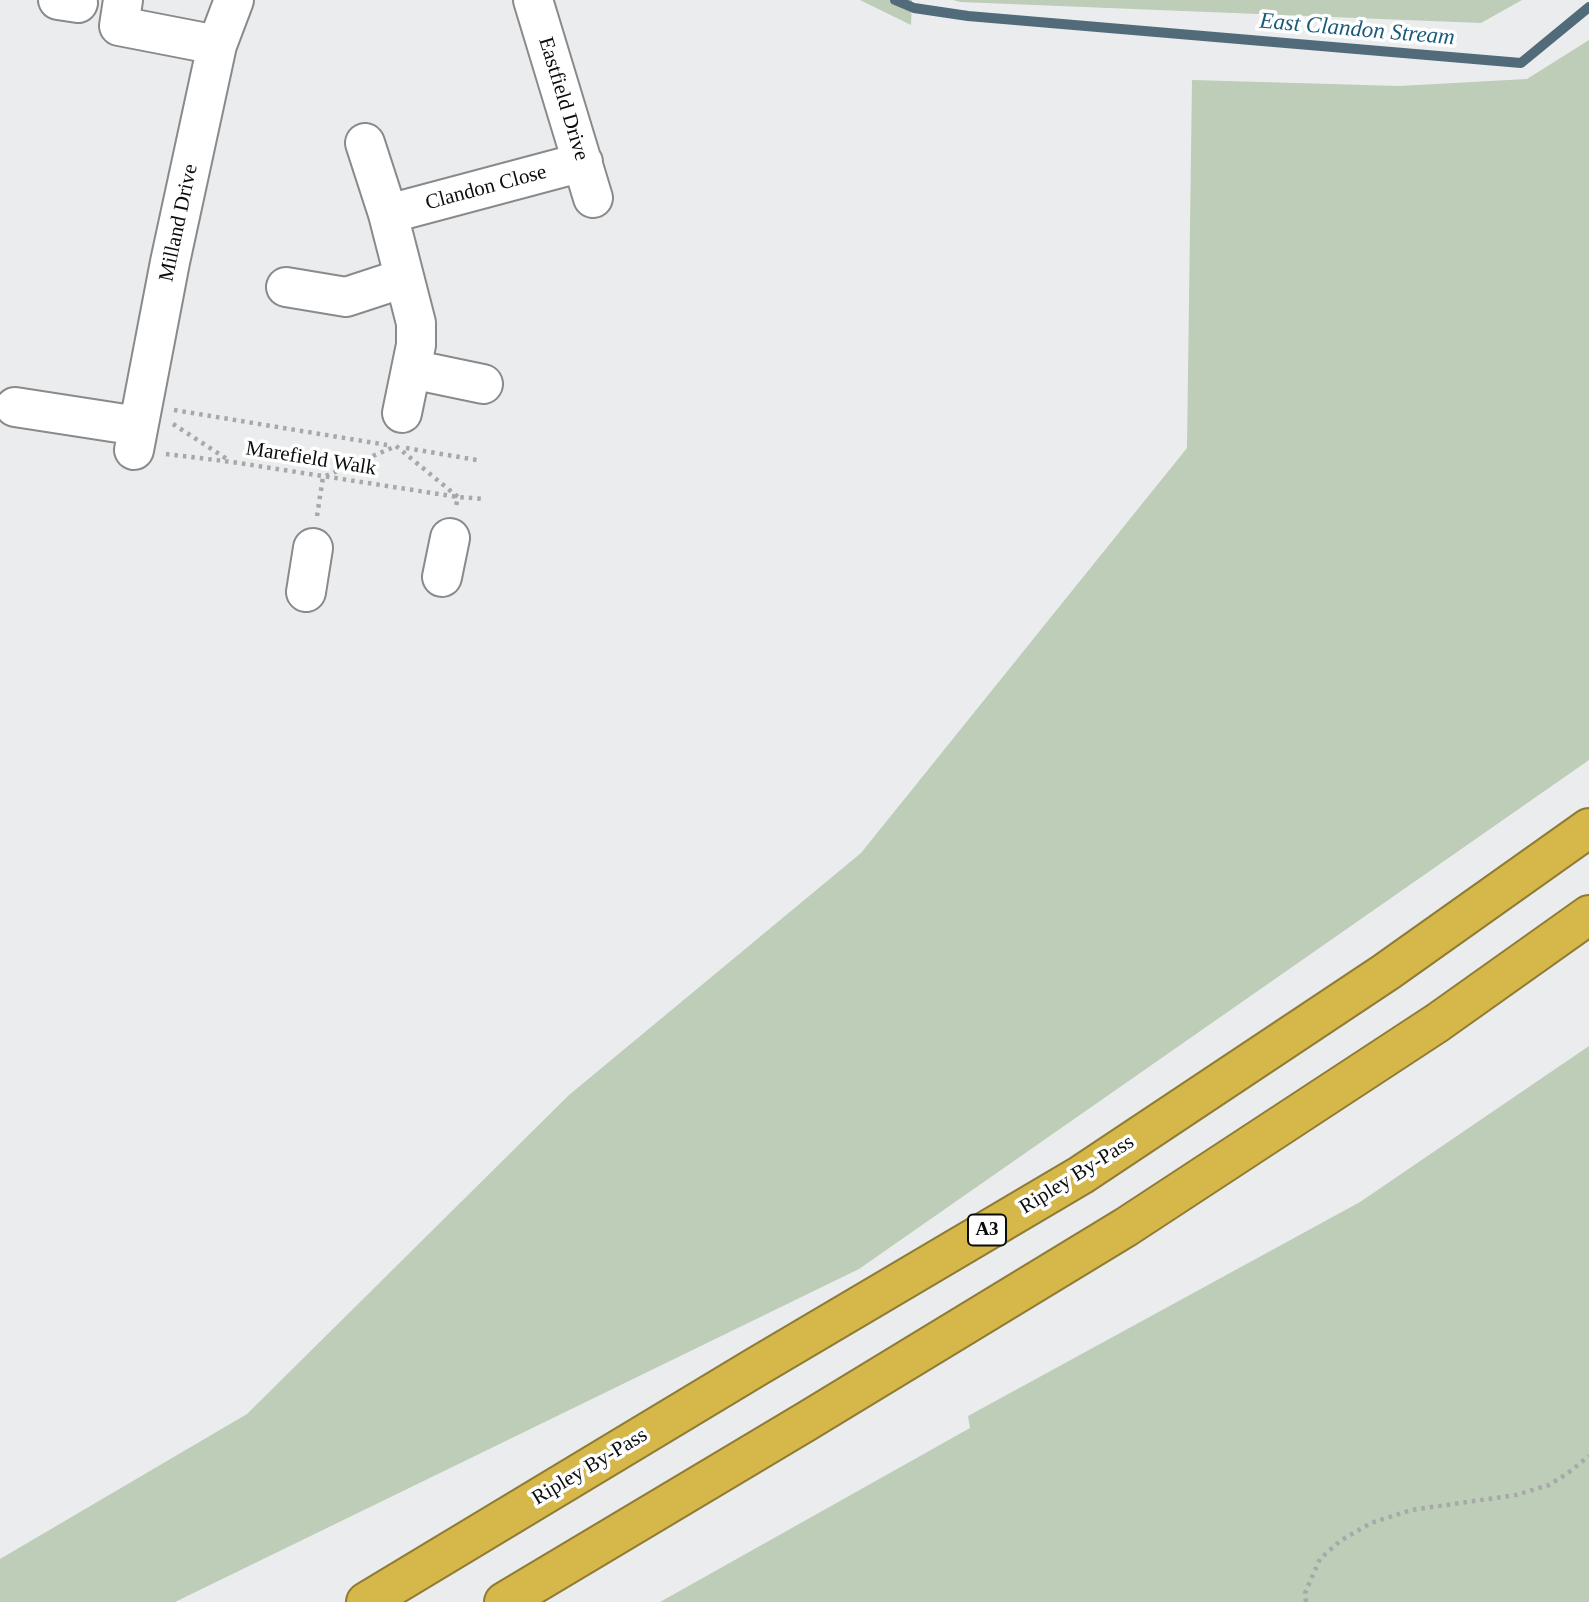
<!DOCTYPE html>
<html>
<head>
<meta charset="utf-8">
<style>
	body { margin:0 }
	canvas { display:block; background:#eaecee }
</style>
</head>
<body>
<canvas width="1589" height="1602"></canvas>
<script>
const g = document.querySelector('canvas').getContext('2d');
g.lineJoin = 'round';
function fillPath(path, color) { g.fillStyle = color; g.fill(path, 'evenodd'); }
function stroke(path, color, width, dash) { g.strokeStyle = color; g.lineWidth = width; g.lineCap = dash ? 'butt' : 'round'; g.setLineDash(dash || []); g.stroke(path); }
function drawText(font, color, halo, rows, align = 'center') {
  g.font = font + ' Georgia,serif'; g.lineWidth = 7; g.setLineDash([]); g.textBaseline = 'middle'; g.strokeStyle = halo; g.fillStyle = color; for (const [text, x, y, turn = 0] of rows) {
    g.save(); g.translate(x, y); g.rotate((+turn || 0) * Math.PI / 180); g.textAlign = isNaN(turn) ? turn : align; if (halo) g.strokeText(text, 0, 0); g.fillText(text, 0, 0); g.restore();
  }
}
fillPath(new Path2D(`
	M860,0H912L911,25Z
	M953,0H1522L1481,23L960,2Z
	M1589,40V760L859,1269L175,1602H0V1559L247,1414L569,1095L861,853L1187,448L1192,80L1399,86L1527,79Z
	M1589,1046V1602H660L970,1428L968,1416L1360,1202Z`), '#becdb7');
stroke(new Path2D(`
	M895,0L914,8L968,16L1521,63L1589,7`), '#526b7a', 10);
const minor = new Path2D(`
	M58,0L78,3
	M123,0L119,26L217,45
	M533,0L593,198
	M365,143L388,214L416,323V345L402,413
	M388,214L583,162
	M286,287L346,297L404,278
	M411,369L483,384
	M15,407L138,426
	M134,450L170,262L217,45L234,0
	M442,577L450,538
	M306,592L313,548`);
const highway = new Path2D(`
	M366,1602L756,1367L1081,1175L1386,972L1589,828
	M504,1602L807,1421L1126,1227L1437,1023L1589,915`);
stroke(minor, '#898a8c', 42);
stroke(highway, '#8f7b34', 42);
stroke(new Path2D(`
	M174,410L387,445
	M173,424L230,461
	M396,446L458,497L456,506
	M406,448L477,460
	M166,454L232,462L458,497L484,499
	M317,516L323,477L394,447
	M1306,1602L1305,1593L1320,1559L1340,1541L1371,1523L1411,1510L1516,1495L1549,1485L1568,1473L1589,1456`), '#a6a8a9', 4.5, [3.5, 5]);
stroke(minor, '#fff', 38);
stroke(highway, '#d6b74a', 38);
for (const [x, y, w] of [
	[987,1230,38]
]) { const box = new Path2D(); box.roundRect(x - w / 2, y - 15.5, w, 31, 5); g.fillStyle = '#fff'; g.fill(box); stroke(box, '#0b0c0c', 2); }
drawText('bold 19px', '#0b0c0c', null, [
	["A3",987,1230]
]);
drawText('21px', '#0b0c0c', '#fff', [
	["Eastfield Drive",563,99,73],
	["Clandon Close",486,188,-15],
	["Milland Drive",179,223,-78],
	["Marefield Walk",311,459,9],
	["Ripley By-Pass",1077,1175,-32],
	["Ripley By-Pass",590,1467,-31]
]);
drawText('italic 23px', '#1b5b7a', '#fff', [
	["East Clandon Stream",1357,30,5]
]);
</script>
</body>
</html>
